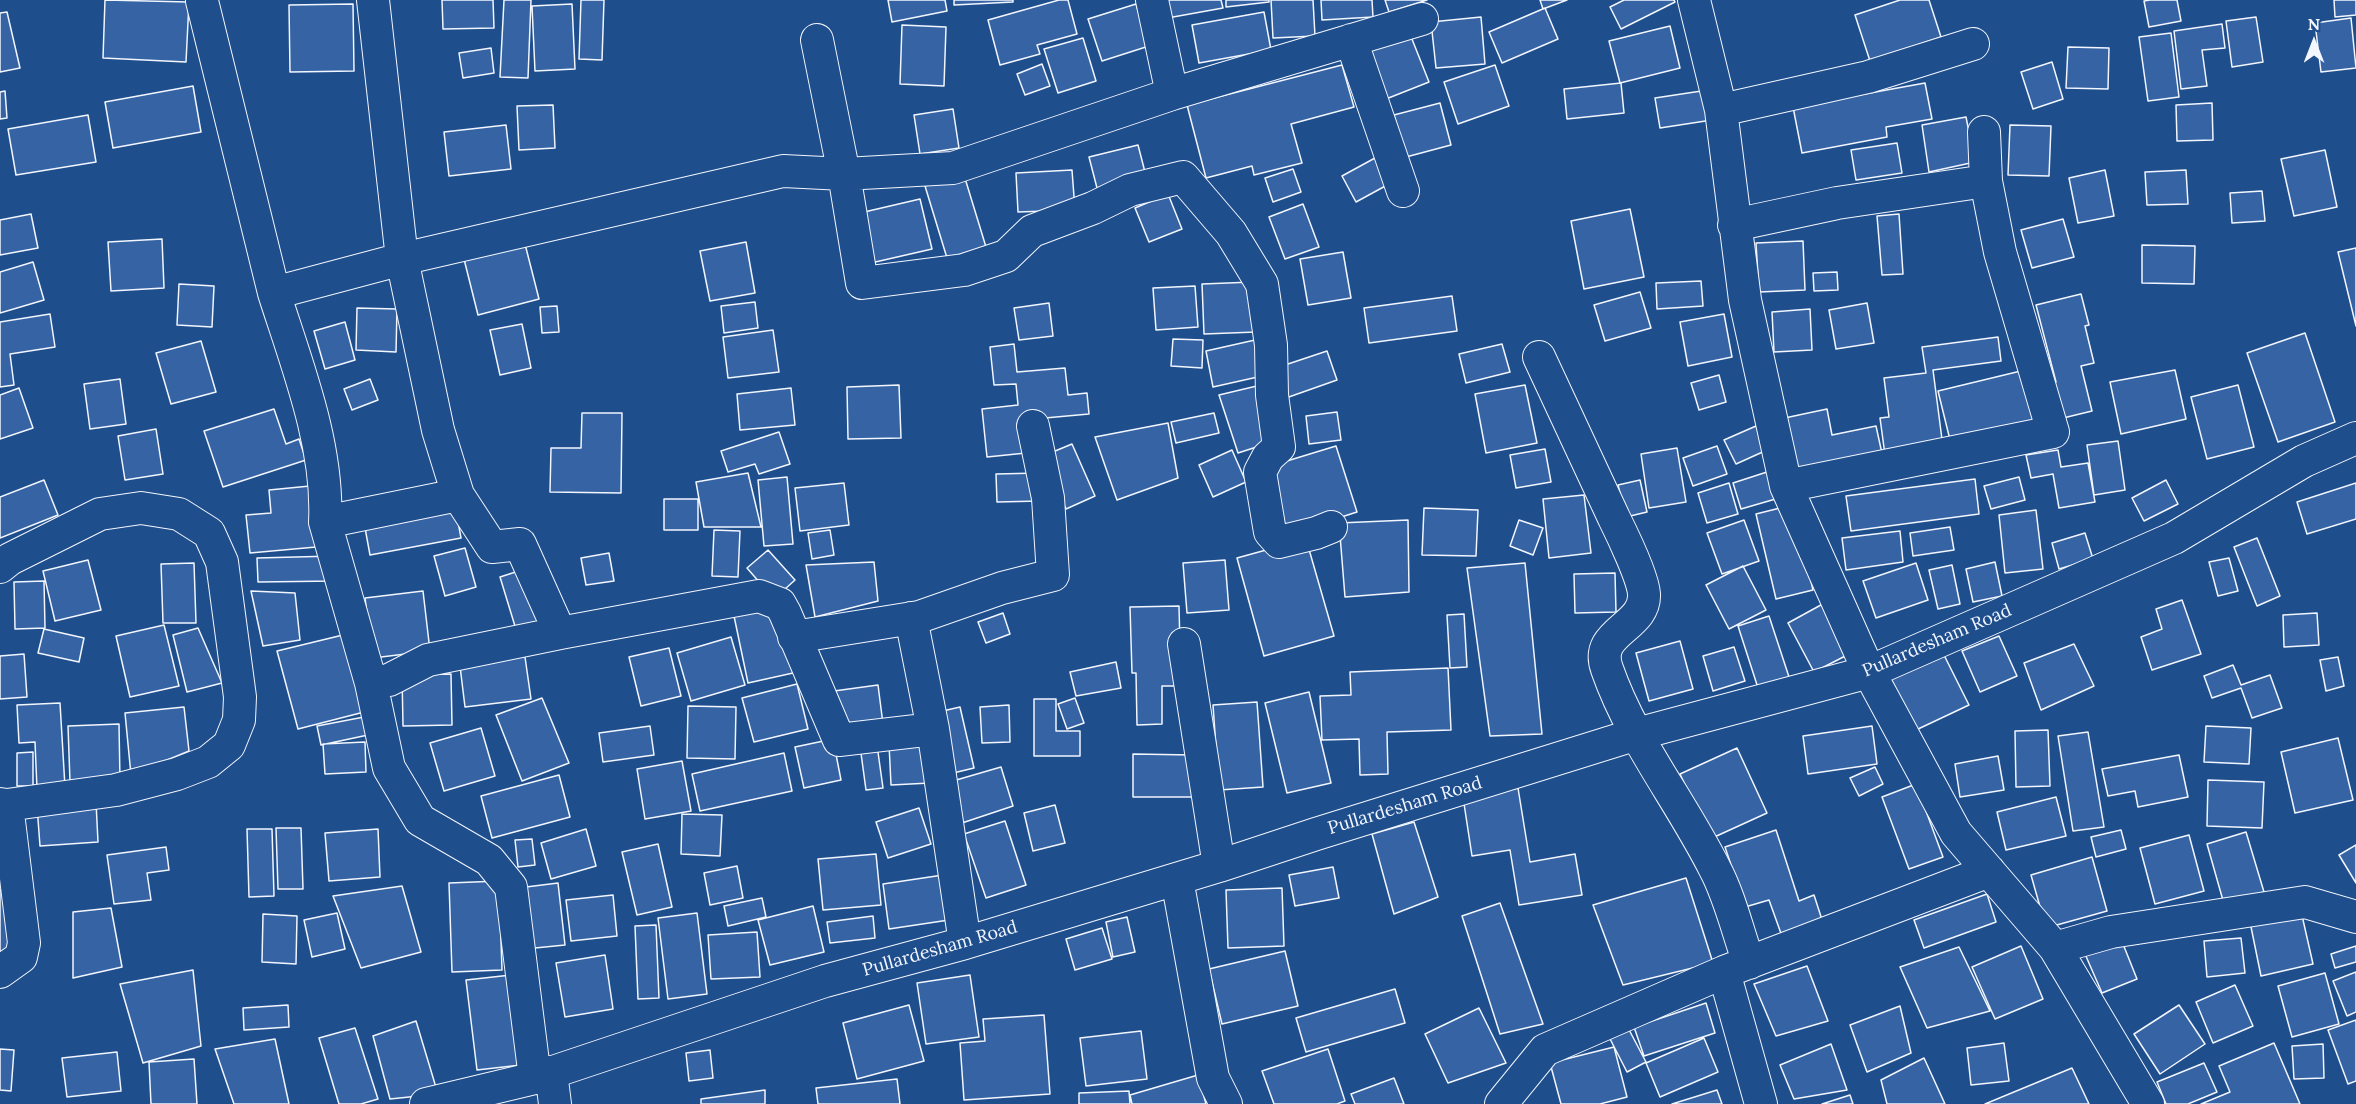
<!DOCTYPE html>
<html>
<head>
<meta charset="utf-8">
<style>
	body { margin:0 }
	#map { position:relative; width:2356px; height:1104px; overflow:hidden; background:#1f4e8c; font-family:Lora,serif }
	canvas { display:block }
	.north { position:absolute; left:2284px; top:12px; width:60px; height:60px; -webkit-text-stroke:4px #1f4e8c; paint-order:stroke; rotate:0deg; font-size:16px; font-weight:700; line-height:24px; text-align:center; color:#f2f6ff }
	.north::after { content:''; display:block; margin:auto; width:21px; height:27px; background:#f2f6ff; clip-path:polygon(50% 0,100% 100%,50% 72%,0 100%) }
</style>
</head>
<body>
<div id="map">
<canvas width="2356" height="1104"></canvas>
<div class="north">N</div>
</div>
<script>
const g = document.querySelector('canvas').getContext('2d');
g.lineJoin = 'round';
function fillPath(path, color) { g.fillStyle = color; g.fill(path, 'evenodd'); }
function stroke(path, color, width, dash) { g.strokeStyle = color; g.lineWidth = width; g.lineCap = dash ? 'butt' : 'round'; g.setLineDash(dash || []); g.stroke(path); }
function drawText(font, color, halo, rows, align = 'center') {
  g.font = font + ' Lora,serif'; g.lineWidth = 4.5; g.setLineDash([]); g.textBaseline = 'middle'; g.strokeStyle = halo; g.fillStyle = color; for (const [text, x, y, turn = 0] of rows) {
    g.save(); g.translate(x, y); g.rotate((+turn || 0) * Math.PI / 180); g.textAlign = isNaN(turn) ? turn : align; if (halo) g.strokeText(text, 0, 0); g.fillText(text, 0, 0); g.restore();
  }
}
const building = new Path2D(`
	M105,0L189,2L186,62L103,58Z
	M442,0H493L494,28L443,29Z
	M504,0H531L528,78L500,77Z
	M581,0H604L602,60L579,59Z
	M888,0H945L947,11L892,22Z
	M954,0H1013V2L954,5Z
	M1059,0H1068L1077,34L1037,45L1040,54L1000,65L988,20Z
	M1159,0H1221L1223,8L1162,19Z
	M1226,0H1269V2L1226,7Z
	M1271,0H1313L1315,36L1273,38Z
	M1321,0H1372L1373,17L1322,20Z
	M1385,0H1427L1389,12Z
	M1540,0H1567L1543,9Z
	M1624,0H1674L1675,2L1621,29L1610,7Z
	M1900,0H1929L1941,37L1870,61L1855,15Z
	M2150,0H2177L2181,21L2149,27L2144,1Z
	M2334,0H2356V15L2335,17Z
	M353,4L354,71L290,72L289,5Z
	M572,4L575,69L535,71L532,6Z
	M1136,4L1149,46L1102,61L1088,19Z
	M1545,8L1558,39L1502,63L1489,32Z
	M7,12L20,68L0,72V13Z
	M1264,12L1271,50L1199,63L1192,25Z
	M1481,17L1485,64L1436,68L1431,22Z
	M2256,17L2263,62L2232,67L2226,21Z
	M2351,18L2356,68L2321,72L2315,23Z
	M2222,24L2225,48L2202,50L2207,86L2181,89L2174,31Z
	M902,25L946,27L944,86L900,84Z
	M1670,26L1680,68L1620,83L1609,41Z
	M1408,29L1429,82L1386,99L1365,45Z
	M2171,33L2179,97L2148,101L2139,37Z
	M1083,38L1096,81L1058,93L1044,49Z
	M2068,47L2109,48L2108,89L2066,88Z
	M491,48L494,73L463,78L459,53Z
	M2052,62L2063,99L2033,109L2021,72Z
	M1042,64L1050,86L1025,95L1017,74Z
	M1342,65L1354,107L1291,124L1302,163L1254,175L1252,166L1206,178L1187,105Z
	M1495,65L1509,106L1458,124L1444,82Z
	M1621,83L1624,113L1567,119L1564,89Z
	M1925,83L1932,119L1886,127L1887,137L1802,153L1793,107Z
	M193,86L201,132L113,148L105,102Z
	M1708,90L1712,120L1660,128L1655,98Z
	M5,91L7,118L0,119V92Z
	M1440,103L1451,145L1406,157L1394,115Z
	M2212,103L2213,140L2177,141L2176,105Z
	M553,105L555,148L519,150L517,106Z
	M953,109L959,148L920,154L914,115Z
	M88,115L96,162L16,175L8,129Z
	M1966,117L1975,162L1929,172L1922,125Z
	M506,125L511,169L449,176L444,132Z
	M2010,125L2051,126L2049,176L2008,175Z
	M1897,143L1902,173L1856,180L1851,150Z
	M1138,145L1146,176L1097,188L1089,157Z
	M2325,150L2337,207L2294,216L2281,159Z
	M1375,158L1389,184L1356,202L1342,176Z
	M1293,169L1301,192L1273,202L1265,178Z
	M1072,170L1075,210L1018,212L1016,173Z
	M2105,170L2114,216L2078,223L2069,178Z
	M2186,170L2188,204L2147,205L2145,172Z
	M964,175L986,247L947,258L925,186Z
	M2262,191L2265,221L2232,223L2230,193Z
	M1168,194L1182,229L1149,242L1135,208Z
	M920,199L932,249L871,263L860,213Z
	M1303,204L1319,247L1285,259L1269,217Z
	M1630,209L1644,277L1584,289L1571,221Z
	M31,214L38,248L0,255V220Z
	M1899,214L1903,274L1882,275L1877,216Z
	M2063,219L2074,257L2032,268L2021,230Z
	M162,239L164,288L111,291L108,242Z
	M1803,241L1805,290L1759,292L1756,243Z
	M746,242L755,293L710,301L700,251Z
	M525,244L539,299L478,315L464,259Z
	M2142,245L2195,246L2194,284L2142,283Z
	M2356,248V326L2338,252Z
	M1343,252L1351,298L1308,305L1300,259Z
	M33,262L44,300L0,313V272Z
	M1837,272L1838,290L1814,291L1813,273Z
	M1701,281L1703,306L1657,309L1656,283Z
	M1253,282L1256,332L1204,334L1202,284Z
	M179,284L214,286L212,327L177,325Z
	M1195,286L1198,327L1156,330L1153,288Z
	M1640,292L1651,328L1605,341L1594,305Z
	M2081,294L2089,325L2085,326L2094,363L2081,366L2092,411L2055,420L2047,384L2056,382L2036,305Z
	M1452,296L1457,331L1369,343L1364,308Z
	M755,302L758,328L724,333L721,306Z
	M1049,303L1053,336L1019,340L1014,308Z
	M1867,303L1874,343L1836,349L1829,310Z
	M557,306L559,332L542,333L540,307Z
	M357,308L397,309L396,352L356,350Z
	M1810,309L1812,350L1774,352L1772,312Z
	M50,314L55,347L10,354L14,385L0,387V322Z
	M1724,314L1732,357L1688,366L1680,322Z
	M345,322L355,360L325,369L314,331Z
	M522,324L531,368L500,375L490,330Z
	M773,330L779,372L728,378L723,337Z
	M2305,333L2335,422L2278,442L2247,353Z
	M1998,337L2001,361L1933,370L1943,447L1885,455L1880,418L1889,417L1884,378L1926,373L1922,347Z
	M1173,339L1203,340L1202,368L1171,366Z
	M1255,340L1262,376L1213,387L1206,351Z
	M201,341L216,392L171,404L156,353Z
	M1014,344L1017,372L1065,368L1068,395L1087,393L1089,414L1023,420L1026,453L987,457L982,409L1018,405L1016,384L994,385L990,347Z
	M1502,344L1510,372L1466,383L1459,354Z
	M1327,351L1337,380L1286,398L1276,368Z
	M2029,369L2043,422L1951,444L1938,391Z
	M2175,370L2186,419L2121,434L2110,382Z
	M1719,375L1726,402L1699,410L1691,383Z
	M120,379L126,424L90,429L84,384Z
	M370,379L378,400L352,410L344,389Z
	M899,385L901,438L848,439L847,387Z
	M1261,385L1275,441L1238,453L1219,395Z
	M1525,385L1537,443L1486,453L1475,394Z
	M2238,385L2254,447L2207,459L2191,397Z
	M19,388L33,428L0,439V395Z
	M791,388L795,425L740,430L737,394Z
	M274,409L286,444L299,439L306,460L223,487L204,431Z
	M1827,409L1832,435L1876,426L1883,458L1792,476L1780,419Z
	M1337,412L1341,440L1309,444L1306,416Z
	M582,413H622L621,493L550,492L551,448H581Z
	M1214,413L1219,433L1176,443L1171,422Z
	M1168,423L1178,478L1117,500L1095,437Z
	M1756,426L1767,450L1736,464L1724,440Z
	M156,429L163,474L125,480L118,436Z
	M779,432L790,464L759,474L755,464L728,472L721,451Z
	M2118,441L2125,490L2094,495L2087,445Z
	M1072,444L1095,496L1066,509L1043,456Z
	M1336,446L1357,512L1285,535L1264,468Z
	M1717,446L1727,474L1693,486L1683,458Z
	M1677,448L1686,502L1649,508L1641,454Z
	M1545,449L1551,482L1516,488L1510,455Z
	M1232,450L1246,482L1213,497L1199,465Z
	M2058,450L2061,467L2088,463L2095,502L2059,508L2053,474L2031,478L2026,455Z
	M1770,471L1779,498L1741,509L1733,483Z
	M748,473L761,527H704L696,482Z
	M1039,473L1040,501L997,502L996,474Z
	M787,477L793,544L764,546L758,480Z
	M2019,477L2025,500L1991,509L1984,486Z
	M1975,479L1979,514L1851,531L1846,496Z
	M44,480L58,515L0,538V497Z
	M1640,480L1647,512L1626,517L1618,485Z
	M2166,480L2178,504L2144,521L2132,498Z
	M844,483L849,525L800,531L795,488Z
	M1729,483L1738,514L1707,523L1698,493Z
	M2356,483V519L2307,534L2297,502Z
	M310,486L316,547L250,553L246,515L271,513L269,490Z
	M1584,495L1591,553L1549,558L1543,499Z
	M664,499H698V530H664Z
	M454,500L461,538L370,555L363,517Z
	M1788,506L1801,538L1813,590L1776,599L1756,514Z
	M1424,508L1478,510L1476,556L1422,555Z
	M2036,510L2043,569L2005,573L1999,515Z
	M1408,520L1409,592L1345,597L1339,523Z
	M1519,520L1543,528L1533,555L1510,546Z
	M1744,520L1759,561L1722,574L1707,533Z
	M1950,527L1954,550L1913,556L1910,533Z
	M714,530L740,531L738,577L712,576Z
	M830,530L834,555L812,559L808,533Z
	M1900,531L1903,562L1846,570L1842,538Z
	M2085,533L2093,559L2059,569L2052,543Z
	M2257,538L2280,596L2257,606L2234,547Z
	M1306,539L1334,636L1264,656L1237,558Z
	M465,548L476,587L445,596L434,556Z
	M768,550L795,580L774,599L747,568Z
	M609,553L614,581L586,585L581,558Z
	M334,556L335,581L258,582L257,558Z
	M2229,558L2238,591L2218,596L2209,562Z
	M88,560L101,610L55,621L43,571Z
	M1225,560L1229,610L1187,613L1183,563Z
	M874,562L878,601L815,617L806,565Z
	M1995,562L2002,596L1973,602L1966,569Z
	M194,563L196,623H163L161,564Z
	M1525,563L1542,734L1490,736L1467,568Z
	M1916,563L1928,600L1876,618L1863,581Z
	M1952,565L1960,604L1938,609L1929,570Z
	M1743,566L1766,610L1729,629L1706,585Z
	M525,569L542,628L518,636L500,577Z
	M1615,573L1616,612L1575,613L1574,574Z
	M44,581L45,628L15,629L14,582Z
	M251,591L295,593L300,640L263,646Z
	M423,591L430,651L373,658L365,598Z
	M1830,600L1857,650L1814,672L1788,623Z
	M2182,600L2201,654L2152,670L2141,637L2162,629L2156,609Z
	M779,606L793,673L748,683L734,616Z
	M1179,606L1181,686H1162V724L1137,725L1136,673H1132L1130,607Z
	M1003,613L1010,634L986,643L978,622Z
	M2317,613L2319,645L2284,647L2283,615Z
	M1464,614L1467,667L1450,668L1447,615Z
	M1769,616L1790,680L1759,691L1738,626Z
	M164,625L179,686L130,697L116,636Z
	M198,628L222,683L187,692L173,635Z
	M44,629L84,638L79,662L38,653Z
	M347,634L368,711L298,729L277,651Z
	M1999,636L2017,676L1980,692L1962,651Z
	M731,637L745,685L691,701L677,653Z
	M1680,641L1693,689L1649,701L1636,653Z
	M2074,644L2094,686L2041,710L2024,663Z
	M1734,647L1745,681L1713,691L1703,656Z
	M669,648L681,696L641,706L629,657Z
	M524,650L531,699L465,707L459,658Z
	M1943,653L1969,705L1916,730L1890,677Z
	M24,654L27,697L0,699V656Z
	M2338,657L2344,686L2326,691L2320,660Z
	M1116,662L1121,688L1076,696L1070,672Z
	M2233,665L2241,685L2270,675L2282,708L2252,718L2241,688L2212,698L2204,676Z
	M1448,668L1451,730L1387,732L1388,774L1360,775L1359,739L1322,740L1320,696L1351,695L1350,672Z
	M451,674L452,725L403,726L402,675Z
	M797,684L808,729L754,742L742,698Z
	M878,685L883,724L839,730L834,691Z
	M1309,692L1331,783L1287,793L1265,703Z
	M542,698L569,763L522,781L496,715Z
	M1075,698L1084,723L1067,729L1058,704Z
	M1034,699H1056V731H1080V756H1034Z
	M1257,702L1263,787L1219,790L1213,705Z
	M60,703L65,787L37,789L35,742L19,743L17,705Z
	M1009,705L1010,742L982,743L980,707Z
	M688,706L736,707L735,759L687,758Z
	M184,707L189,751L131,775L125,713Z
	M960,707L974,768L949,774L934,713Z
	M364,717L368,735L321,745L317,726Z
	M119,724L120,781L70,782L68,726Z
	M650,726L654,755L603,762L599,733Z
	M1872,726L1877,764L1808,774L1803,736Z
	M2206,726L2251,728L2249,764L2204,762Z
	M481,728L495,776L444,791L430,743Z
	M2048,730L2050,786L2016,787L2015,731Z
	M2088,732L2104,827L2073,831L2058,736Z
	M2338,738L2353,800L2295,813L2281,752Z
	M833,739L841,780L804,788L795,747Z
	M365,742L366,772L325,774L323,744Z
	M929,742L930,783L891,785L889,744Z
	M877,745L883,788L866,790L860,746Z
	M1737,748L1767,813L1710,839L1680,774Z
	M33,752V786H17V753Z
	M784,753L792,791L700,811L692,774Z
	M1133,754L1193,755V797H1133Z
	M2179,755L2188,797L2138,807L2135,791L2108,796L2102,769Z
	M1998,756L2004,790L1960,797L1955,764Z
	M682,761L691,811L645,819L637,769Z
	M1001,767L1013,806L959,824L946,783Z
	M1875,767L1883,784L1859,796L1850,778Z
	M559,775L570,817L492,838L481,796Z
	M2208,780L2264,782L2262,828L2207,826Z
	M1916,784L1943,857L1909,869L1882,797Z
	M1518,788L1530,862L1575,854L1582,895L1519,905L1510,850L1472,856L1463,797Z
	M2056,797L2066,836L2006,850L1997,812Z
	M96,802L98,842L40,846L37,806Z
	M1055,805L1065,843L1033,851L1024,813Z
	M919,808L931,844L888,858L876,822Z
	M682,814L722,815L720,856L681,854Z
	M1005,821L1026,885L986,898L964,834Z
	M1414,822L1438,897L1394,914L1372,834Z
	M276,828H301L303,889H278Z
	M247,829H272L274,896L249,897Z
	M378,829L380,877L329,881L325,833Z
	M586,829L596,866L551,879L541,843Z
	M1776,830L1799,901L1814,895L1824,926L1783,939L1769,900L1745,907L1725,847Z
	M2121,830L2126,849L2096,857L2091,837Z
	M2246,832L2264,892L2224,904L2207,844Z
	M2189,835L2204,891L2155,904L2140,848Z
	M532,839L535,865L518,867L515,840Z
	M658,844L672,907L637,915L622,852Z
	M2356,845V883L2339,855Z
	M166,847L169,870L147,873L151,900L114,904L107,855Z
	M876,854L881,905L823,910L818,859Z
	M2092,857L2107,911L2046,928L2031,875Z
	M737,866L743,898L710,905L704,873Z
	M1333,867L1339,898L1295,906L1289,875Z
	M943,875L949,920L889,929L883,884Z
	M1686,878L1713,963L1623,985L1593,905Z
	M499,881L502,970L452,972L449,883Z
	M558,883L565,945L525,949L518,888Z
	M402,886L421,952L361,968L333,896Z
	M1282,888L1284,946L1228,948L1226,890Z
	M0,890H11L12,954H0Z
	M1987,894L1996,922L1924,948L1914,920Z
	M613,895L617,936L571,941L566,900Z
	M762,898L766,917L728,926L724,906Z
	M1500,903L1543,1024L1500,1034L1462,916Z
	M813,906L824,952L770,965L758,920Z
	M111,908L122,967L73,978V912Z
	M2301,911L2313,964L2261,976L2250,922Z
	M337,913L345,949L312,957L304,920Z
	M697,913L707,994L668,999L658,918Z
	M263,914L297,916L296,964L262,962Z
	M873,916L875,938L830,943L827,922Z
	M1127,917L1135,952L1113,957L1106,922Z
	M656,925L659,998L638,999L635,926Z
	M1102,928L1112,959L1075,970L1066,939Z
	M757,932L760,977L711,979L708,935Z
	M2241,938L2245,973L2207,977L2204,941Z
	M2121,939L2137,979L2102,993L2085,954Z
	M2021,946L2043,999L1995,1019L1972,967Z
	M2356,946V962L2335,968L2331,954Z
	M1959,947L1990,1011L1927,1028L1900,967Z
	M1285,951L1298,1006L1222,1024L1209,969Z
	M605,955L613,1009L565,1017L556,963Z
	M1807,966L1828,1021L1776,1036L1754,984Z
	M193,970L201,1046L143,1063L120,984Z
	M2356,972V1012L2347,1016L2333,981Z
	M2325,973L2339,1024L2292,1037L2278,986Z
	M511,975L521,1065L477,1070L466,980Z
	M970,975L979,1037L926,1044L917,983Z
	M2235,985L2253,1026L2213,1043L2196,1002Z
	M1395,989L1405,1023L1306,1052L1296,1018Z
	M1706,1003L1715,1033L1644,1056L1634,1027Z
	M288,1005L289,1027L244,1030L243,1008Z
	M909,1005L924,1061L857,1079L843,1023Z
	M2179,1005L2205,1044L2160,1074L2134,1034Z
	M1900,1006L1911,1053L1867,1072L1850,1025Z
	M1479,1008L1506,1063L1448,1083L1425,1034Z
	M1044,1015L1050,1094L964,1100L960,1043L985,1041L983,1019Z
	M2356,1020V1081L2348,1084L2328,1030Z
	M416,1021L438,1094L390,1099L373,1036Z
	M1626,1024L1646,1062L1627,1072L1607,1033Z
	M355,1028L378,1099L361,1104H339L319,1038Z
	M1141,1031L1147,1079L1086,1086L1080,1038Z
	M1704,1038L1718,1072L1660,1097L1646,1063Z
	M275,1039L289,1104H234L215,1049Z
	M2004,1043L2009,1081L1971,1085L1967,1048Z
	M2274,1043L2300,1104H2201L2230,1092L2219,1066Z
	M1831,1044L1847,1090L1794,1099L1780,1065Z
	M2323,1044L2324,1078L2294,1079L2292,1046Z
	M1614,1047L1627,1097L1600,1104H1561L1550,1063Z
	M0,1049L14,1050L11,1091L0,1090Z
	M1328,1049L1345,1101L1337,1104H1274L1262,1071Z
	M710,1050L713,1078L689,1081L686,1053Z
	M117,1052L121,1091L67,1097L62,1058Z
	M1924,1058L1945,1104H1887L1881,1080Z
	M194,1059L197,1104H151L149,1062Z
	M2204,1063L2217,1092L2188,1104H2166L2157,1082Z
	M2072,1068L2089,1104H1985Z
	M1198,1075L1206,1104H1132L1130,1095Z
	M1394,1078L1404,1104H1355L1351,1094Z
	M897,1079L900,1104H818L816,1088Z
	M765,1090V1104H701V1099Z
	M1717,1090L1722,1104H1672Z
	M1129,1091L1130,1104H1079V1093Z
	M1850,1095L1853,1104H1822Z`);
fillPath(building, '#3563a3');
stroke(building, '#f2f6ff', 1.5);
const minor = new Path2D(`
	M373,0L402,259L438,430L458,495L325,522L371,683L389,768L420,820L489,860L511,887L535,1078
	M1152,0L1172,94
	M1694,0L1721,110L1745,300L1786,486
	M202,1L274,293L402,259L783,171L844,174L953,168L1172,94L1422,19
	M817,40L844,174L862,283L964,270L1006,256L1032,231L1093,208L1130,190L1183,177L1231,233L1262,284L1271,345L1272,395L1279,447L1268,457L1260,472L1270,532L1279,542L1316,533L1331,527
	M1351,40L1403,191
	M1721,110L1868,77L1973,44
	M1984,132L1986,181L2000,252L2053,432L1786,486L1869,672L1956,833L2055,948L2111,932L2305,902L2356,917
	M1734,225L1837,203L1986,181
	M274,293C297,365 329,446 325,522
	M1539,357C1564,410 1589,464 1614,518C1622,534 1643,578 1644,594C1646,628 1593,631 1607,669C1632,741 1681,801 1715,869C1730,897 1738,933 1749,963
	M0,567L10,559L100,514L141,508L179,514L209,533L222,562L240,697L239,720L229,745L208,762L177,774L116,790L7,805
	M911,618L933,729
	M560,633L759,596L780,604L785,613L839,740L933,729L965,943
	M794,637L919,617L1002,588L1053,575L1048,498L1033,426
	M1184,644L1219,866
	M371,683L389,680L428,660L560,633L520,544L492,547L458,495
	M0,804L7,805L24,943L21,957L0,972
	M1177,879L1213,1078L1226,1104
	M2055,948L2148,1104
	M1724,972L1761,1104
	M551,1072L555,1104
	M426,1104L535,1078L825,981L965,943L1219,866L1316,834L1637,734L1869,672L2174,538L2304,461L2356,438
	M1501,1104L1545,1050L1724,972L1989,871`);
stroke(minor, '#f2f6ff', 34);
stroke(minor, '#1f4e8c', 32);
drawText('18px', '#f2f6ff', '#1f4e8c', [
	["Pullardesham Road",1937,641,-23],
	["Pullardesham Road",1405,806,-17],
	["Pullardesham Road",940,949,-16]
]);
</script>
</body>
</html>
